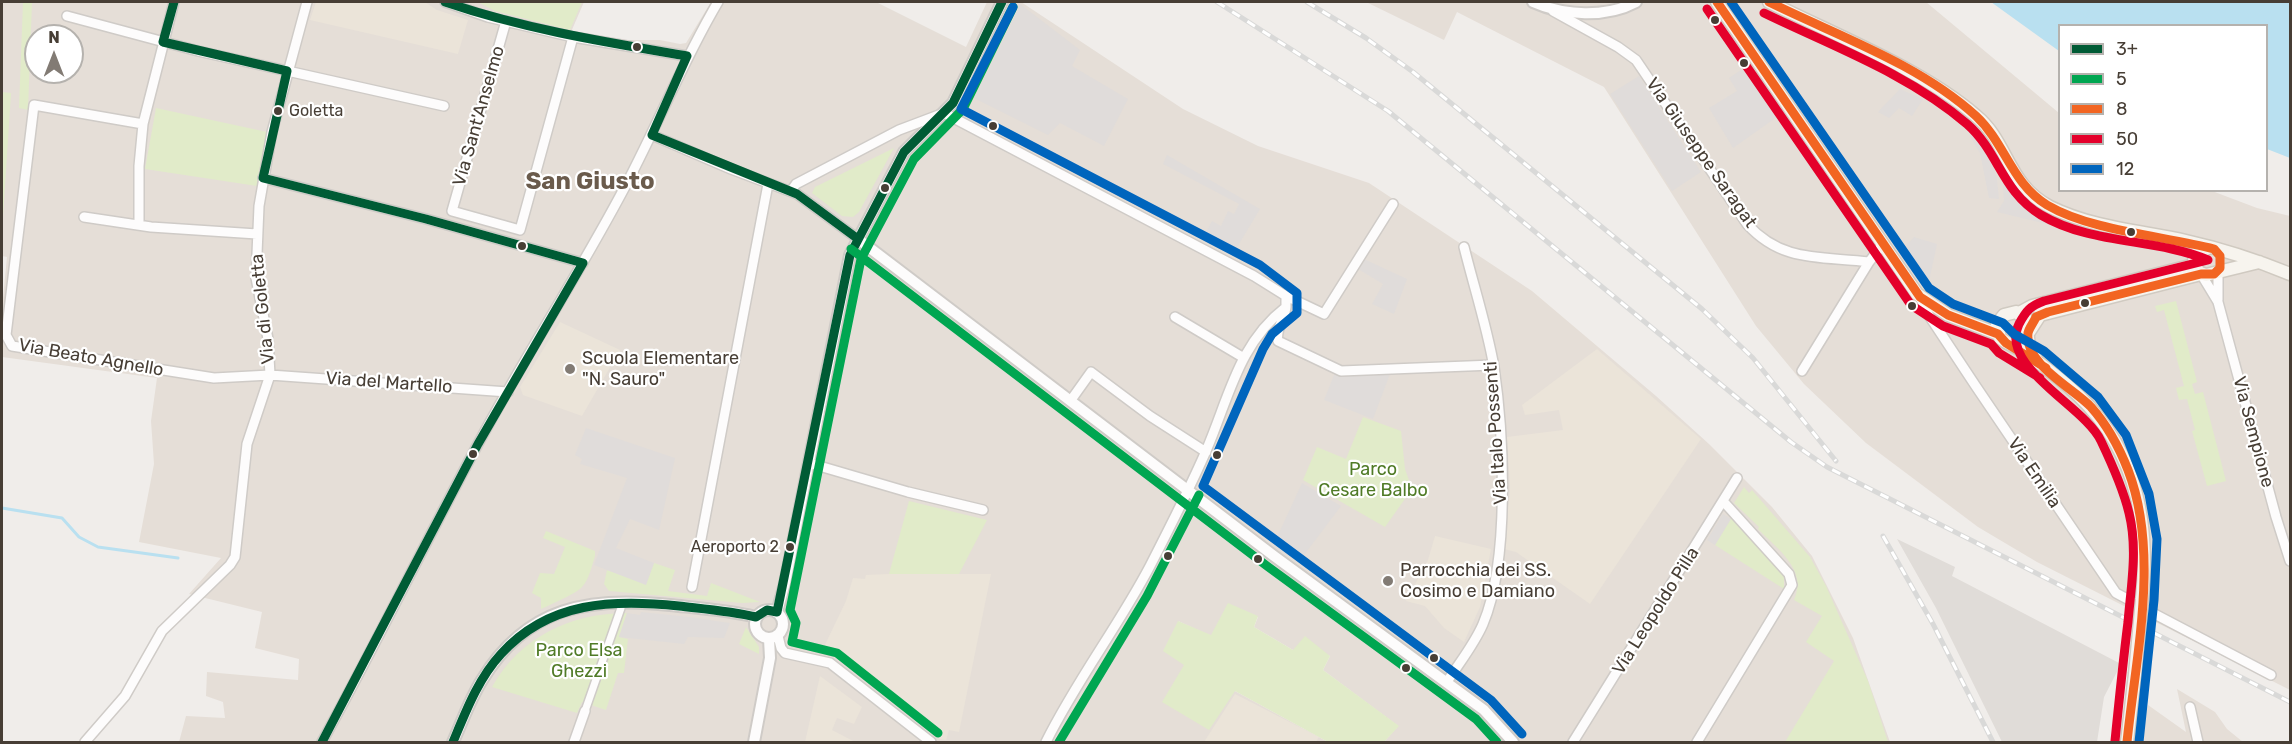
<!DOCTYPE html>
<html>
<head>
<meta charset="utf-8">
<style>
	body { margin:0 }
	#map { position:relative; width:2292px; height:744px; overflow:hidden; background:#f0edea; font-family:Rubik,sans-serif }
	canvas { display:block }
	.frame { position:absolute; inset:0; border:3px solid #473e35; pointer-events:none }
	.legend { position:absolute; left:2058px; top:24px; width:210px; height:168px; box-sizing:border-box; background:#fff; border:2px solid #b5b2ae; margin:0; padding:8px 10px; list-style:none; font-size:18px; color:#473e35 }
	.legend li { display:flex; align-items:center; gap:12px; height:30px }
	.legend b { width:30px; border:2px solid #b5b2ae }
	.north { position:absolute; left:24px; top:24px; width:60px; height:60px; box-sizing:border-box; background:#fff; border:2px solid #b5b2ae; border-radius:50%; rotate:0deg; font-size:16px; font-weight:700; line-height:24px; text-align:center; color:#473e35 }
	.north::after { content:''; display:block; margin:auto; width:21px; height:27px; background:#827b74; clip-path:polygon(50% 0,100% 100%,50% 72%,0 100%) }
</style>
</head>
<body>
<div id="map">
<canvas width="2292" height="744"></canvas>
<div class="frame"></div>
<ul class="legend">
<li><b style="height:8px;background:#005b35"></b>3+</li>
<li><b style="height:8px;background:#00a651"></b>5</li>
<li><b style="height:8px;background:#f26522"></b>8</li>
<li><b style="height:8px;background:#e4002b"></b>50</li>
<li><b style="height:8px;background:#0065bd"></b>12</li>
</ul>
<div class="north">N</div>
</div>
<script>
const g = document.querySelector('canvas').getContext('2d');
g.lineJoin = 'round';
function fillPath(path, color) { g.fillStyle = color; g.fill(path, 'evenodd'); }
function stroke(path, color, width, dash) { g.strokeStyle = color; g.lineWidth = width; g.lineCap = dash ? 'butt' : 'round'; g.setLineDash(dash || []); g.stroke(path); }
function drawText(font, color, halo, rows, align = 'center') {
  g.font = font + ' Rubik,sans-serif'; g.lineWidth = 4.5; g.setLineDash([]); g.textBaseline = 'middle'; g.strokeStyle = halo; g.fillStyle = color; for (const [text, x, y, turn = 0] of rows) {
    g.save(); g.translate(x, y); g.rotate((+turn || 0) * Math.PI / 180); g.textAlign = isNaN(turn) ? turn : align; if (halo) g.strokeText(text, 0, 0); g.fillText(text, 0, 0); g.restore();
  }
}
fillPath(new Path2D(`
	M2,2H584L571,32L626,40H660L680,44L686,43L711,2H876L966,47L987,2H1021L1183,109L1258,146L1369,183L1532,291L1656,396L1709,444L1772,507L1812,556L1853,638L1890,742H1384L1398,726L1323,670L1330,656L1293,650L1254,627L1258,617L1211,636L1178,621L1235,691L1328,742H179L186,716L225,718L223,702L206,696L207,672L298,680L299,659L255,648L262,612L189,594L221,558L139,542L154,464L151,421L157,378L2,357V308L7,257L2,256ZM36,36H72V72H36Z
	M1366,2H1926L2059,113L2060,190L2212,191L2257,208L2290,216V690L2037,562L1978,527L1866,443L1804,384L1756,326L1604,87L1457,12L1444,40Z
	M2177,689L2215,712L2227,729L2243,742H2142V727L2148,705L2186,732Z`), '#e5ded7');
fillPath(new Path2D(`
	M1897,539L1955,567L1952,576L2121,664L2104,697L2097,742H2002L1936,608Z`), '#e0dcd8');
fillPath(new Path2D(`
	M316,2H425L437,10L468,20L458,54L310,20Z
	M560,322L620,350L582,416L523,395L520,387Z
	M1597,349L1701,439L1590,604L1516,552L1504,549L1510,488L1507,437L1563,430L1559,410L1525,415L1522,405Z
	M1435,536L1491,549L1480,607L1464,642L1444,628L1425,606L1406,601L1428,560Z
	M889,574H991L959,732L949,730L946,740L939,739L836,655L822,651L846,601L853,578L865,579L866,575Z
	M820,676L862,707L854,724L837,718L832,730L855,742H805Z
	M1235,694L1319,737L1316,742H1204Z`), '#ebe4d9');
fillPath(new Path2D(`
	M23,2H32L28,110L19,108Z
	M478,2H582L570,30L495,11Z
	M2,92L11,93L2,233Z
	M156,108L267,132L257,186L145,169Z
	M894,148L859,212L853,217L842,216L812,193L815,187Z
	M2176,301L2197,382L2192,384L2195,394L2203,392L2226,481L2207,486L2192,431L2195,430L2187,399L2179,400L2176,388L2184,386L2164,310L2157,312L2155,306Z
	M1363,417L1401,431L1405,469L1412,489L1385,527L1303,480L1317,447L1346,459Z
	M1744,487L1749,493L1752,490L1810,557L1826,586L1868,681L1888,742H1785L1834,661L1806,642L1822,616L1794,600C1808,569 1777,549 1758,529L1759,527L1734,503Z
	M909,501L987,520L959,574H889Z
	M1731,518L1784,575V589L1715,545Z
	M546,531L595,551V556C592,565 589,580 582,587C577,593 550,605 541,609V598L532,593L540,573L554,574L565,547L543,538Z
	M654,563L675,570L668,591L707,596L711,583L760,602L742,603L609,591L604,584L607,570L646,584Z
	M1228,603L1258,616L1254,627L1293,650L1305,636L1330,656L1323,670L1399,726L1384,742H1328L1235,691L1209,730L1162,702L1184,665L1163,651L1178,621L1211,635Z
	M627,613L619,637L628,639L624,673H618L606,710L582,702L577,713L492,687C520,637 571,613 627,613Z
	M746,627L759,647V654L739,644Z`), '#e1ebc9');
fillPath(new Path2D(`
	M1020,4L1080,50L1072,66L1128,99L1104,146L1060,123L1048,135L972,97Z
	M1747,66L1781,114L1733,148L1709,108L1737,91L1729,78Z
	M1639,76L1701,172L1672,191L1610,94Z
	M1900,89L1923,99L1912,116L1899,108L1889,118L1878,112Z
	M1977,134L1992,161L1997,179L1999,199L1989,198L1980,153L1970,136Z
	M1167,155L1260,209L1233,254L1207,239L1209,235L1205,234L1212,221L1221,226L1228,211L1234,214L1239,204L1163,164Z
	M2007,181L2019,194L2048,214L2047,224L1997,212L2004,201L2003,185Z
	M1914,237L1937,244L1928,286L1912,276L1898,255Z
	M1364,259L1407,279L1394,314L1372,304L1383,284L1358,269Z
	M1390,374L1373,419L1324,400L1334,375Z
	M586,428L675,458L659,530L630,519L616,548L654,563L646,585L594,565L627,478L580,464L582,459L575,455Z
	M1302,483L1341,506L1298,563L1273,546Z
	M1723,514L1731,519L1715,545L1707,540Z
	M641,612L689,617L730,623L724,638L688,637L684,644L619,637L627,613L640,615Z`), '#e0dcda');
fillPath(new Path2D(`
	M1991,2H2290V158L2267,149L2266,26H2060L2059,51Z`), '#b9e0f0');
stroke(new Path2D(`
	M2,508L62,518L79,537L98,547L178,558`), '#b9e0f0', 3);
const pedestrian = new Path2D(`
	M585,711L621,608`);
const minor = new Path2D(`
	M445,2L488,17L573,37L687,56
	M1553,11L1618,47L1636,60L1747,224C1782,263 1821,256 1869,262
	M67,16L198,51L444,106
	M506,21L452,211L520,230L573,37
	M143,124L34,105L6,335L12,346L214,378L270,375L508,392
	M652,135L731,169L797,194L858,239
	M263,178L426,219L583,263
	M791,191L796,184L899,130L944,113L1254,276L1286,296L1324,314L1393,204
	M84,217L151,227L257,234
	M139,225V166L143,124L174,2
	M2218,271V300
	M2201,274L2218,302L2276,517L2290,561
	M1920,297L1928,314L1975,385L2116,593L2133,602
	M1286,307C1285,319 1275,329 1278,341L1341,371L1493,365
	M1175,317L1244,358
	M1802,371L1869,262L1883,244
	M1071,400L1091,372L1150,416L1206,452
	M809,463L908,492L983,510
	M692,587L768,184
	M2147,610L2271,675
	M778,636L781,648L785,653L830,663L931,742
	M1447,682C1459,663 1474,645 1483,624C1510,560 1504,435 1494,367C1487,327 1474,287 1464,247
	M2190,707L2198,742
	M85,742L125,696L162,631L230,565L235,557L247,444L270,375L268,339L256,278L259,206L272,132L307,2
	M322,742C376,644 425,543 478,444C523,360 575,280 620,196C655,132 681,64 718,2
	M574,742L585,711
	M1046,742C1076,681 1118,627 1150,566C1169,529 1189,490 1206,451C1229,398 1238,344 1286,307V296
	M1573,742L1737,478
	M1697,742L1792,585L1789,574L1723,501`);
const tertiary = new Path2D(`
	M1533,2C1564,16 1606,18 1636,2
	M858,239L1274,556L1484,710L1513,742
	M755 624a14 14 0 1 1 28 0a14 14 0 1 1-28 0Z
	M777,612L785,583L850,255L904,152L953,103L1002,2
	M453,742C462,722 470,699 482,680C527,606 590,596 670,605C698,608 728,610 756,617
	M754,742L770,658L769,639`);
const secondary = new Path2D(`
	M1717,2L1917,294L1948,315L1998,334
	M1769,2C1834,35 1922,69 1976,116C2008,142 2007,185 2050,207C2093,228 2140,231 2186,241C2222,249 2256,260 2290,274
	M2208,248L2197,253L2194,261L2198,272L2206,275L2259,262
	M2019,313L2032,306L2194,265
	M2029,332L2040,315L2201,274
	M2037,361L2029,347L2026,319L2016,312L2004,315L1997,324L2000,338C2007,344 2016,346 2023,352C2039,362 2053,373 2067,385C2134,442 2150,515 2142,599
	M2127,742L2135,674`);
stroke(pedestrian, '#cfcbc7', 10);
stroke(minor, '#cfcbc7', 12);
stroke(tertiary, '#cfcbc7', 14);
stroke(secondary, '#d0cac1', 15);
stroke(pedestrian, '#fdfcfc', 7);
stroke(minor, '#fdfcfc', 9);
stroke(tertiary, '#fdfcfc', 10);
stroke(secondary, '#f7f4ee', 12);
const rail = new Path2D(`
	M1217,2L1388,111L1791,442L1827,467L2290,702
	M1307,2L1366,38L1413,72L1702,309L1753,358L1836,461
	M1883,536L1933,624L1993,742`);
stroke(rail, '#d9d9d8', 5);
stroke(rail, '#fff', 3, [9]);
const secondaryBridge = new Path2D(`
	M2135,674L2142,599`);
stroke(secondaryBridge, '#d0cac1', 15, []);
stroke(secondaryBridge, '#f7f4ee', 12);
stroke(new Path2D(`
	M174,2L163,42L287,71L263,178L426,219L583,263L478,444L322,742
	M445,2C524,29 605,42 687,56
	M652,135L797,194L858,239
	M652,135L687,56
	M453,742C466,711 478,679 501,654C549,601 613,599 679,606C705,609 731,611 756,617L767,610L777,612L850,255L904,152L953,103L1002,2`), '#005b35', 9);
stroke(new Path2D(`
	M851,249L1267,566L1476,719L1497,742
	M938,733L837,653L792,642L796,623L790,610L861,259L914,159L963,109L1013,7
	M1059,742L1147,596L1199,495`), '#00a651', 9);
stroke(new Path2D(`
	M1717,2L1920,297L1948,315L1998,334L2006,343L2046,368
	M1769,2C1838,36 1919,64 1976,116C2005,143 2012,184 2047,205C2091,231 2164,236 2214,249L2220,256V268L2214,274H2201L2048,312L2036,317C2034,322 2029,328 2028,333C2024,364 2073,388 2091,407C2108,426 2119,447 2128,470C2160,553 2136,655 2127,742`), '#f26522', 9);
stroke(new Path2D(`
	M1707,9L1911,305L1943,326L1991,344L1999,353L2040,378
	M1764,13C1832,46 1909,74 1967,124C1999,152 2002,192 2041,215C2092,245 2155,238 2208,260L2044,301C2030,306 2026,311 2019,324C1998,367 2085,406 2101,441C2112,464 2123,488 2129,513C2138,549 2131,586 2128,622C2123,662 2119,701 2115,741`), '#e4002b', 9);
stroke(new Path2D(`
	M1731,2L1929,288L1953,304L2003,323L2014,334L2044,351L2098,397L2126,435L2149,494L2157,539L2154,600L2139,742
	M1013,7L961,109L1260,265L1297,293V313L1272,334L1263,349L1203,486L1491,700L1522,734`), '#0065bd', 9);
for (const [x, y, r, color] of [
	[1715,20,5,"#473e35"],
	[637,47,5,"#473e35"],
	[1744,63,5,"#473e35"],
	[278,111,5,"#473e35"],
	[993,126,5,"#473e35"],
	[885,188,5,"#473e35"],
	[2131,232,5,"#473e35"],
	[522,246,5,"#473e35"],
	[2085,303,5,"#473e35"],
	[1912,306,5,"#473e35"],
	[570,369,6,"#827b74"],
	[473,454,5,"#473e35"],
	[1217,455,5,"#473e35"],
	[790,547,5,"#473e35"],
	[1168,556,5,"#473e35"],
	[1258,559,5,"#473e35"],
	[1388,581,6,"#827b74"],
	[1434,658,5,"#473e35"],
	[1406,668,5,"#473e35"]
]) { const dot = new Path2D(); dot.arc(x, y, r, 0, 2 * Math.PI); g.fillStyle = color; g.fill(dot); stroke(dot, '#fff', 2); }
drawText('16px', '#473e35', '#fff', [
	["Goletta",289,111],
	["Aeroporto 2",779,547,"right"]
], 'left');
drawText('18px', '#473e35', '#fff', [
	["Via Sant'Anselmo",479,116,-74],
	["Via Giuseppe Saragat",1701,153,55],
	["Via di Goletta",263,309,-96],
	["Via Beato Agnello",91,358,10],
	["Via del Martello",389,383,4],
	["Via Sempione",2253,432,75],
	["Via Italo Possenti",1496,433,-94],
	["Via Emilia",2034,473,56],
	["Via Leopoldo Pilla",1656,611,-58]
]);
drawText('18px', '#473e35', '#fff', [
	["Scuola Elementare",582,359],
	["\"N. Sauro\"",582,380],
	["Parrocchia dei SS.",1400,571],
	["Cosimo e Damiano",1400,592]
], 'left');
drawText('18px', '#507b27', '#fff', [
	["Parco",1373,470],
	["Cesare Balbo",1373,491],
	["Parco Elsa",579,651],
	["Ghezzi",579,672]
]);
drawText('bold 24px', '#6a5b4c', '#fff', [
	["San Giusto",590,182]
]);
</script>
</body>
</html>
